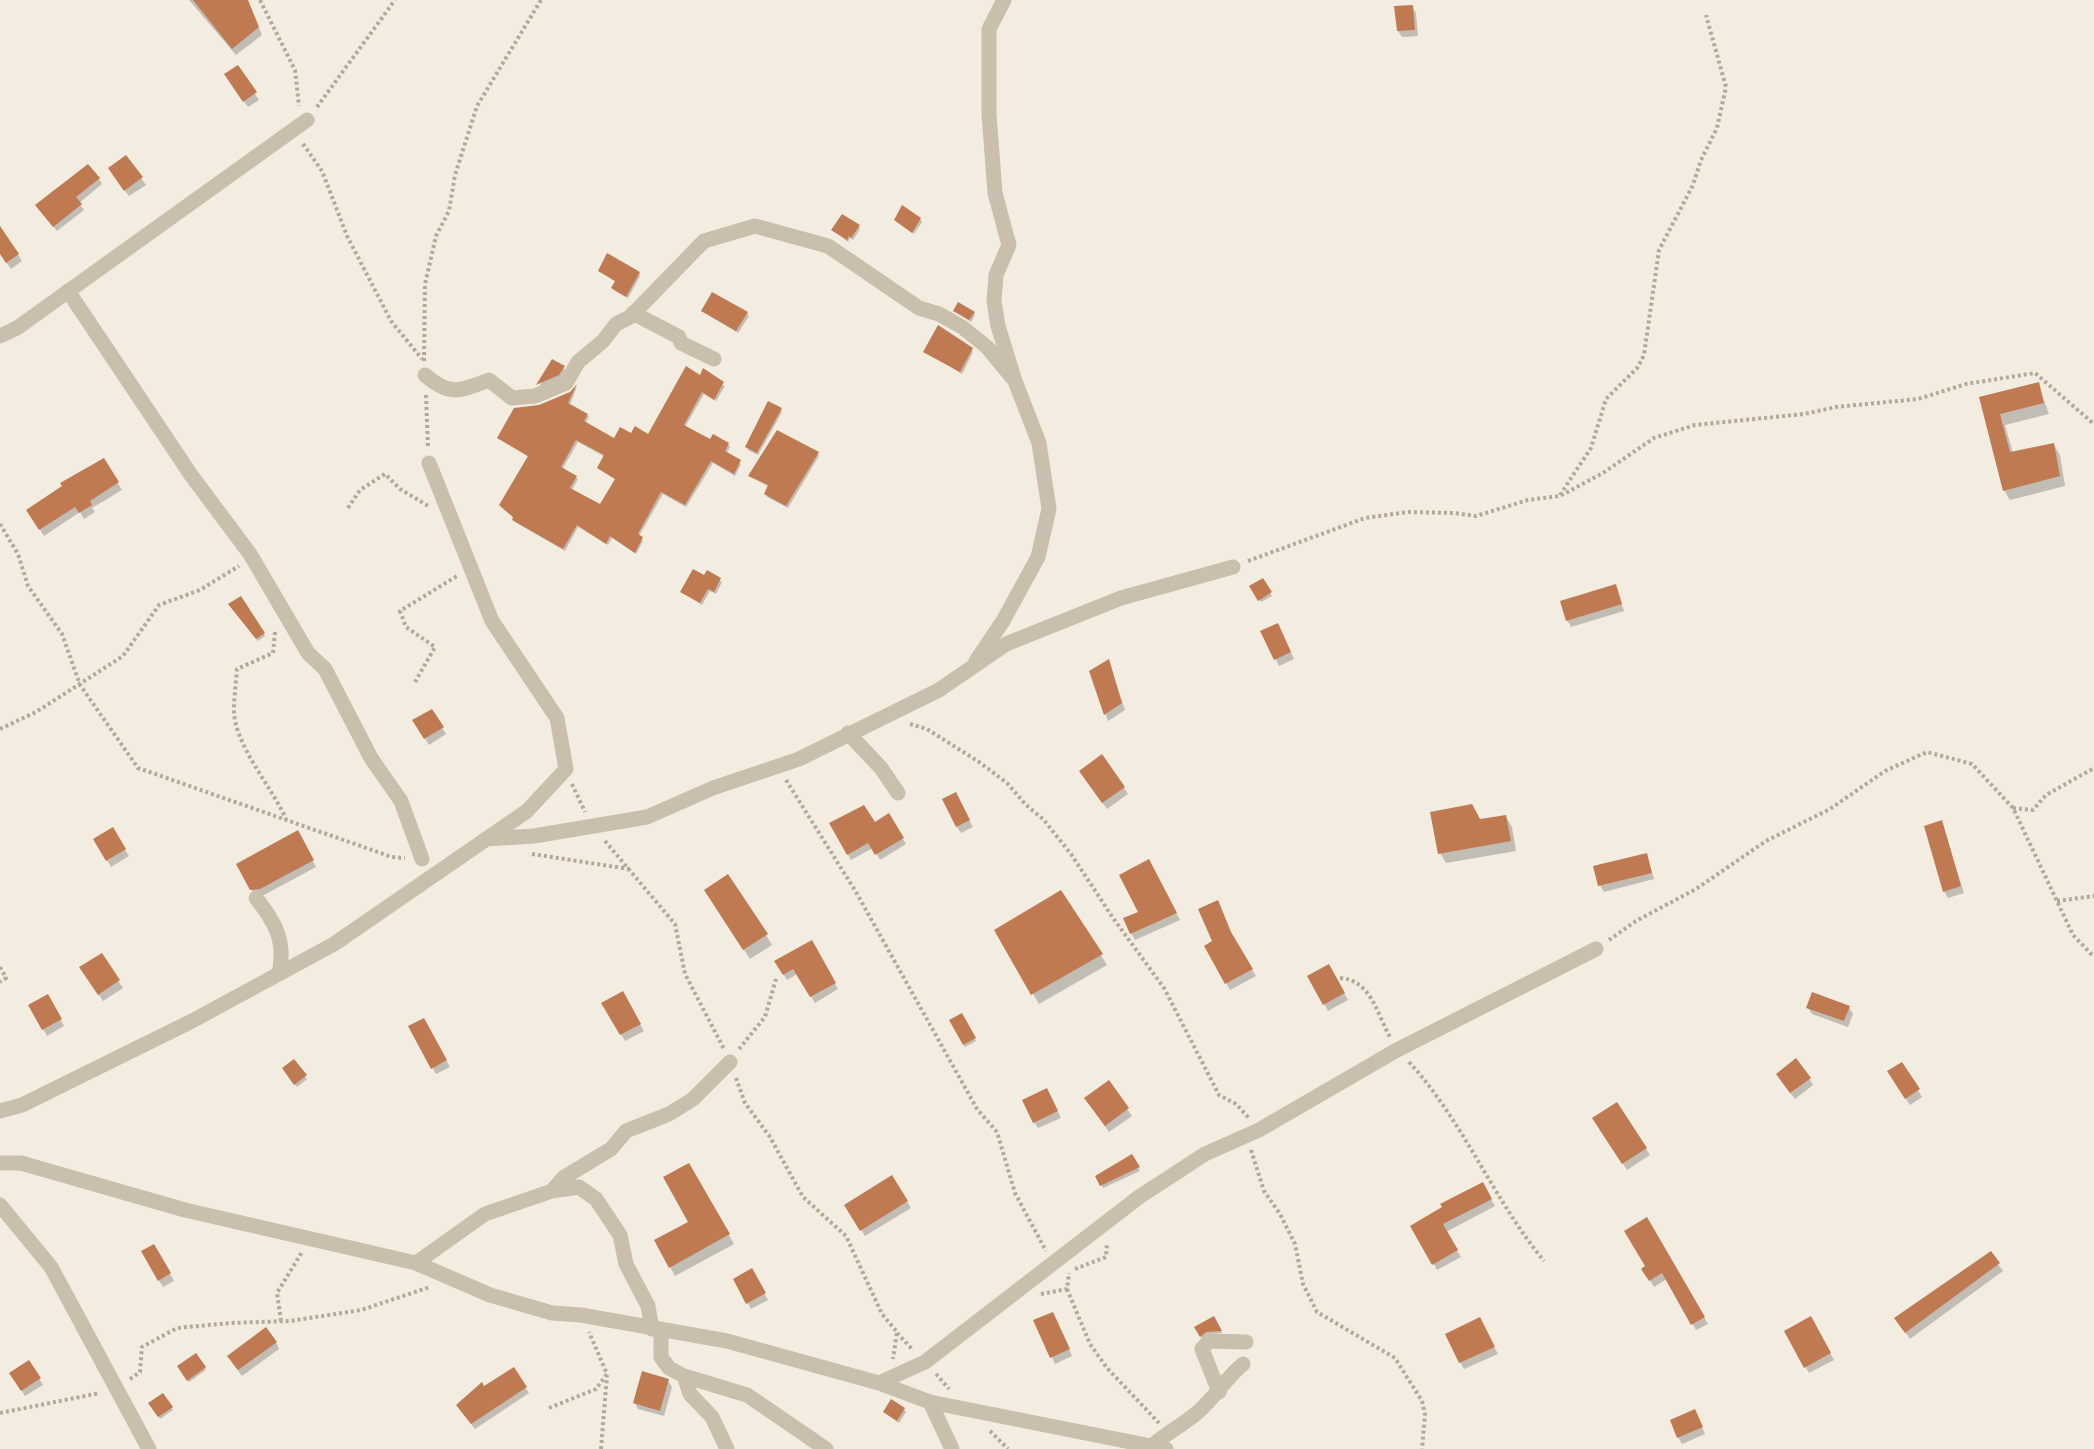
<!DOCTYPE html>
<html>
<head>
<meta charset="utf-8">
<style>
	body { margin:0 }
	canvas { display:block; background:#f2ece1 }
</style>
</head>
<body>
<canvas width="2094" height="1449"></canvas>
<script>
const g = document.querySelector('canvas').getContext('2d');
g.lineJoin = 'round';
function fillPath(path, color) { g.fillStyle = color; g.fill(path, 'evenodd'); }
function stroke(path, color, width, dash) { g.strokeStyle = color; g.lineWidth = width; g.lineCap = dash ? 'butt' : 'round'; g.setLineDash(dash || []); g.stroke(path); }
fillPath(new Path2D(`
	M189,0H238L254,17L262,35L236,55Z
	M1412,7L1416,13L1418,36L1402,37L1398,31Z
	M237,67L259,100L248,107L230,81Z
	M126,157L146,185L129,196L113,175Z
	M99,179L102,184L79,203L84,210L57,231L40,210Z
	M920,219L922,222L914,234L896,220Z
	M859,226L860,229L853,240L850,238L848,242L833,230Z
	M0,228L22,261L11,269L0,253Z
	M600,271L639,273L640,276L628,298L615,291L613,288L616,282Z
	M702,311L747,313L749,316L738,333Z
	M955,311L974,313L975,315L971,322Z
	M971,349L973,352L962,374L925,352Z
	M563,367L565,370L560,378L539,387L546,375Z
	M701,377L725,386L716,401L704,394L685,427L710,441L728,444L730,447L726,454L741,464L735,476L713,463L686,507L663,494L639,536L643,541L636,554L612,538L608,545L578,527L565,551L515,522L514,518L502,508L500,505L529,457L498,438L539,406L571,393L577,386L570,405L587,415L589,417L585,424L615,440L631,435L649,436ZM578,442L605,457L598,468L616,480L600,506L572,490L578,479L563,468Z
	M2038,384L2049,414L2005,425L2013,453L2054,445L2060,455L2065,486L2010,500L2004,490L1981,398Z
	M781,409L782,412L758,455L748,450L747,447Z
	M817,453L819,456L788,508L767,497L766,494L769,487L750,476Z
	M103,460L122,490L92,508L95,512L84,519L80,512L44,536L28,510Z
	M708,572L722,582L716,594L710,591L702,605L682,592L705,577Z
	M1262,580L1272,596L1261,602L1251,587Z
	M1615,586L1624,611L1571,627L1567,620Z
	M240,598L265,636L258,641L231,607Z
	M1281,631L1294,659L1279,666L1262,632Z
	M1108,661L1125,710L1108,721L1091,672Z
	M432,711L446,734L429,745L415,721Z
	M1102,756L1128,794L1107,809L1084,778Z
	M959,801L973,827L961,833L957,827Z
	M888,816L906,844L880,860L873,848L851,860L831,824H874Z
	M1506,817L1512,827L1516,851L1446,863L1440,853L1480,821Z
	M1942,822L1964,893L1948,898L1944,891Z
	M112,829L129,856L111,867L95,839Z
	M297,832L316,867L264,895L255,896L238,864Z
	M1646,854L1654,879L1604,892L1600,885Z
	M1149,861L1180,920L1135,940L1131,933L1140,913Z
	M712,901L766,935L772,945L750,959Z
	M996,931L1101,955L1107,965L1039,1004Z
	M1234,939L1256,976L1230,990L1206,946Z
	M811,942L838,989L815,1003L797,974L787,980L776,962Z
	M101,955L123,988L103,1001L85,974Z
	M1329,966L1348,1000L1328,1011L1309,976Z
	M622,993L644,1031L625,1041L603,1004Z
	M48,996L64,1026L47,1036L30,1005Z
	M1849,1007L1853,1014L1848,1027L1812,1014L1808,1008Z
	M962,1015L976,1041L965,1047L951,1021Z
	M424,1020L450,1067L436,1074L410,1027Z
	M294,1061L307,1079L297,1087L285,1072Z
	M1902,1064L1922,1097L1910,1105L1889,1072Z
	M1809,1078L1813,1085L1795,1099L1781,1081Z
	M1108,1082L1132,1116L1109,1132L1090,1105Z
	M1051,1097L1061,1118L1038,1128L1034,1122Z
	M1617,1104L1650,1155L1627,1170L1598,1125Z
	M1132,1156L1140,1171L1103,1188L1097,1177Z
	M688,1165L734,1244L675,1276L656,1240L690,1222Z
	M892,1177L911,1208L865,1236L846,1206Z
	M1482,1184L1495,1206L1446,1232L1461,1257L1437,1270L1412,1226Z
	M1647,1219L1708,1324L1696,1330L1667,1279L1654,1287L1643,1269L1647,1267Z
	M154,1246L174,1281L163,1287L143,1252Z
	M1990,1253L2003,1271L1910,1339L1900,1325Z
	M752,1270L768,1300L751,1309L735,1279Z
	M1213,1318L1222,1333L1207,1334L1202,1339L1196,1327Z
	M1810,1318L1834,1360L1809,1373L1786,1332Z
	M1056,1320L1072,1356L1055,1364L1035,1321Z
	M1483,1326L1498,1354L1464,1369L1460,1362Z
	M276,1342L279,1349L242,1376L232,1363Z
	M195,1355L206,1370L189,1382L179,1367Z
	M29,1362L43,1385L25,1396L15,1380Z
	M513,1369L529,1393L475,1429L461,1411Z
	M668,1381L672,1387L664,1416L638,1409L635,1403Z
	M162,1395L173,1410L160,1419L150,1404Z
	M904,1409L906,1412L899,1423L884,1412Z
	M1698,1418L1705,1434L1682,1444L1678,1437Z`), '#0003');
fillPath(new Path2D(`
	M193,0H248L259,27L232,49Z
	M1413,5L1415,30L1397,31L1394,6Z
	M238,65L257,92L243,102L224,74Z
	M126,155L143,177L124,191L108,168Z
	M88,164L100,178L76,197L82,204L53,227L35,205Z
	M902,205L921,218L912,233L894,220Z
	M842,214L860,225L851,238L849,236L847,240L831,230Z
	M0,226L19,254L6,263L0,254Z
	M607,253L640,272L626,297L611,288L615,281L598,271Z
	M712,292L748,312L736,331L701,311Z
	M958,302L975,312L969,320L953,311Z
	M938,325L973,348L960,372L923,352Z
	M552,359L565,366L559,375L536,385Z
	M686,366L700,375L703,368L724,382L714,400L702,392L684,425L710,439L713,434L729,443L725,451L741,460L734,474L711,461L685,505L661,492L638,534L643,537L635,553L610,536L606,544L577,525L563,549L512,520L513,517L499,505L528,456L497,438L514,408L539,405L570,392L577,384L568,403L588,414L584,421L614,438L620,427L631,433L635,426L648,434ZM576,440L604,455L597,468L615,479L600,504L570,488L577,476L561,467Z
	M2039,382L2044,403L2000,414L2010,452L2054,443L2060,476L2003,491L1979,397Z
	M768,401L782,408L757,453L745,447Z
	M777,430L819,452L786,506L764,494L768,485L748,476Z
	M104,458L119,482L90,501L92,505L79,513L75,507L39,530L26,510L62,486L60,483Z
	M693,569L704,575L707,570L721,578L714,592L708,589L700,603L680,592Z
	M1263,578L1272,592L1258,601L1249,586Z
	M1616,584L1622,604L1566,621L1560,601Z
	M241,596L265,633L256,639L228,604Z
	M1278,623L1291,652L1274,660L1260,631Z
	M1109,659L1122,703L1104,715L1089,671Z
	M432,709L444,727L424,739L412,720Z
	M1102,754L1125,787L1102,803L1079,771Z
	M956,792L970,820L956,827L942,799Z
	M1472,804L1480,819L1506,815L1511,841L1438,854L1430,812Z
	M864,805L875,822L889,813L904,838L875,855L868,843L847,855L829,823Z
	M1942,820L1961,886L1943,892L1924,826Z
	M113,827L126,849L106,861L93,839Z
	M298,830L314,860L260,889L250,890L236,864Z
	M1647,853L1652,873L1598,886L1593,866Z
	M1149,859L1177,913L1130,934L1123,918L1138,912L1119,875Z
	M728,874L768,934L743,950L704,890Z
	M1061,890L1103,954L1031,995L994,930Z
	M1218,900L1231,932L1253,969L1225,984L1204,946L1212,941L1198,909Z
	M812,940L836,983L810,997L793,969L783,975L774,961Z
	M102,953L120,980L98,995L79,967Z
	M1329,964L1345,993L1323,1005L1307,976Z
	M623,991L641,1024L620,1035L601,1003Z
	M1812,992L1850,1006L1844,1021L1806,1008Z
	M48,994L62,1019L42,1030L28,1005Z
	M962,1013L976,1038L963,1045L949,1020Z
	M424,1018L447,1060L431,1069L408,1026Z
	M1796,1058L1811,1078L1790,1093L1776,1074Z
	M294,1059L307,1075L294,1085L282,1068Z
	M1902,1062L1920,1089L1905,1099L1887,1071Z
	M1109,1080L1129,1108L1105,1126L1084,1098Z
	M1047,1088L1058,1111L1033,1123L1022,1100Z
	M1617,1102L1647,1148L1622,1164L1592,1118Z
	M1132,1154L1140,1167L1100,1186L1095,1176Z
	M689,1163L730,1234L669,1268L654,1240L688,1222L663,1177Z
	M892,1175L908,1201L860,1231L844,1205Z
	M1483,1182L1492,1199L1443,1224L1458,1250L1432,1265L1410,1226L1442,1207L1440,1204Z
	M1647,1217L1705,1317L1691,1325L1662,1273L1649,1281L1641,1269L1645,1266L1624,1231Z
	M154,1244L171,1273L158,1281L141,1251Z
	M1991,1251L2000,1263L1905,1333L1894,1318Z
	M752,1268L766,1293L746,1304L733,1279Z
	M1053,1312L1070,1349L1050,1358L1033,1320Z
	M1214,1316L1222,1331L1206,1332L1200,1337L1194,1327Z
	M1811,1316L1831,1353L1804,1368L1784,1331Z
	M1480,1317L1495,1347L1459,1363L1445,1334Z
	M266,1327L277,1342L238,1370L227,1356Z
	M196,1353L206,1367L187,1381L177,1366Z
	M29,1360L41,1378L21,1391L9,1373Z
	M514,1367L527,1387L471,1424L456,1405L482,1382L484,1386Z
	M642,1371L669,1379L660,1411L633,1403Z
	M163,1393L173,1407L158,1417L148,1403Z
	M891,1399L905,1408L897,1421L883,1412Z
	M1695,1409L1703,1427L1677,1438L1670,1420Z`), '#bf7a52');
stroke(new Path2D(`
	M260,0L295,70L299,106
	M317,107L395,0
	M303,144L322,171L347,236L391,321L422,359
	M424,361L425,284L436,236L449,211L455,175L477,106L541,0
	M426,395L428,448
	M1560,495L1591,448L1606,399L1638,367L1644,355L1659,250L1693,185L1701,160L1717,128L1726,87L1706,15
	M348,508L360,490L385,474L400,489L430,507
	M0,524L18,554L28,586L62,634L80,685L138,768L392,857L405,858
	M1248,561L1365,518L1408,512L1454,513L1476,516L1528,500L1560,496L1603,473L1654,438L1695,425L1804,414L1836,407L1918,399L1966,384L2035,373L2094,424
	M275,632L273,653L237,669C236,683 234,697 234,711C235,746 272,787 286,819
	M415,682L435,647L406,627L400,611L457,576
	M910,724L927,729L979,762L1007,783L1026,805L1043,819L1071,854L1113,918L1164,988L1219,1095L1236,1104L1249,1118
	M0,729L36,712L123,656L159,605L200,590L239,566
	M786,780L856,892L977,1109L997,1132L1015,1193L1046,1251
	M572,784L585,812
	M2013,808L2033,810L2046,795L2094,768
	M605,841L675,924L685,974L724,1049
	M532,854L629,869
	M2057,901L2094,896
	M1609,940L1636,921L1696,889L1766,841L1830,809L1885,771L1927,752L1972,764L2013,808L2073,935L2094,957
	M0,967L6,978L0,982
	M1340,978C1371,980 1377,1014 1390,1037
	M739,1049L765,1017L776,979
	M1409,1062C1464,1122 1493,1199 1544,1261
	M736,1078L745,1103L770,1137L803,1197L846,1236L882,1314L897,1332L893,1359
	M1251,1150L1264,1191L1280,1214L1295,1244L1303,1284L1317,1312L1395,1358L1422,1401L1425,1415L1422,1449
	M1075,1269L1106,1257L1107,1243
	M1067,1289L1090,1344L1107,1368L1159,1423
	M1041,1294L1067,1289L1069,1273
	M281,1321L277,1293L302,1252
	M897,1333L912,1349
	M936,1374L949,1389
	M130,1379L140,1372L142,1347L177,1328L230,1323L290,1321L361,1310L430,1287
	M549,1408L596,1389L607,1374L589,1332
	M0,1413L100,1393
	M990,1431L1008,1449
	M601,1449L607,1375`), '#b6a897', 4, [3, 3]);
stroke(new Path2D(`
	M68,291L191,475L250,554L308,653L325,669L371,758L401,801L422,859
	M633,313L679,337L681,343L714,359
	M0,336L17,328L307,120
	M425,375C451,397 459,391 489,380L512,398L535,396L566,383L578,362L603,341L616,324L630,317L704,241L755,226L828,246L919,308L939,314L962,327L987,347L1015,381
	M976,661L1003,621L1038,557L1049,509L1039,443L1015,381L998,326L994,301L996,275L1009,245L995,193L989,114V29L1004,0
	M848,733L881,768L898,793
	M486,839L534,836L647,817L713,788L799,759L939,690L1006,644L1121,598L1233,567
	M256,898C276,923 286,942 279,974
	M0,1111L22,1105L192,1021L334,944L527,811L566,769L557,718L492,621L429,463
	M0,1163H21L185,1210L416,1263L490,1295L552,1313L581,1315L727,1341L879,1383L930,1402L1166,1449
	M552,1191L563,1178L611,1149L626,1131L669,1114L693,1099L730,1062
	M0,1205L51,1267L149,1449
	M416,1263L485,1214L552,1191L579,1187L596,1199L620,1235L626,1264L648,1306L652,1329
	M661,1329V1357L669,1368L684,1376L747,1395L826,1449
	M684,1376L690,1394L712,1417L727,1449
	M879,1383L925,1362L1139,1197L1205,1154L1259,1130L1397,1050L1596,949
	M1219,1392L1202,1349L1209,1341L1246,1342
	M930,1402L952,1449
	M1152,1446C1166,1433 1183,1425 1198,1412C1215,1397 1226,1378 1243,1364`), '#cabead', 15);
</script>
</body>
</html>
